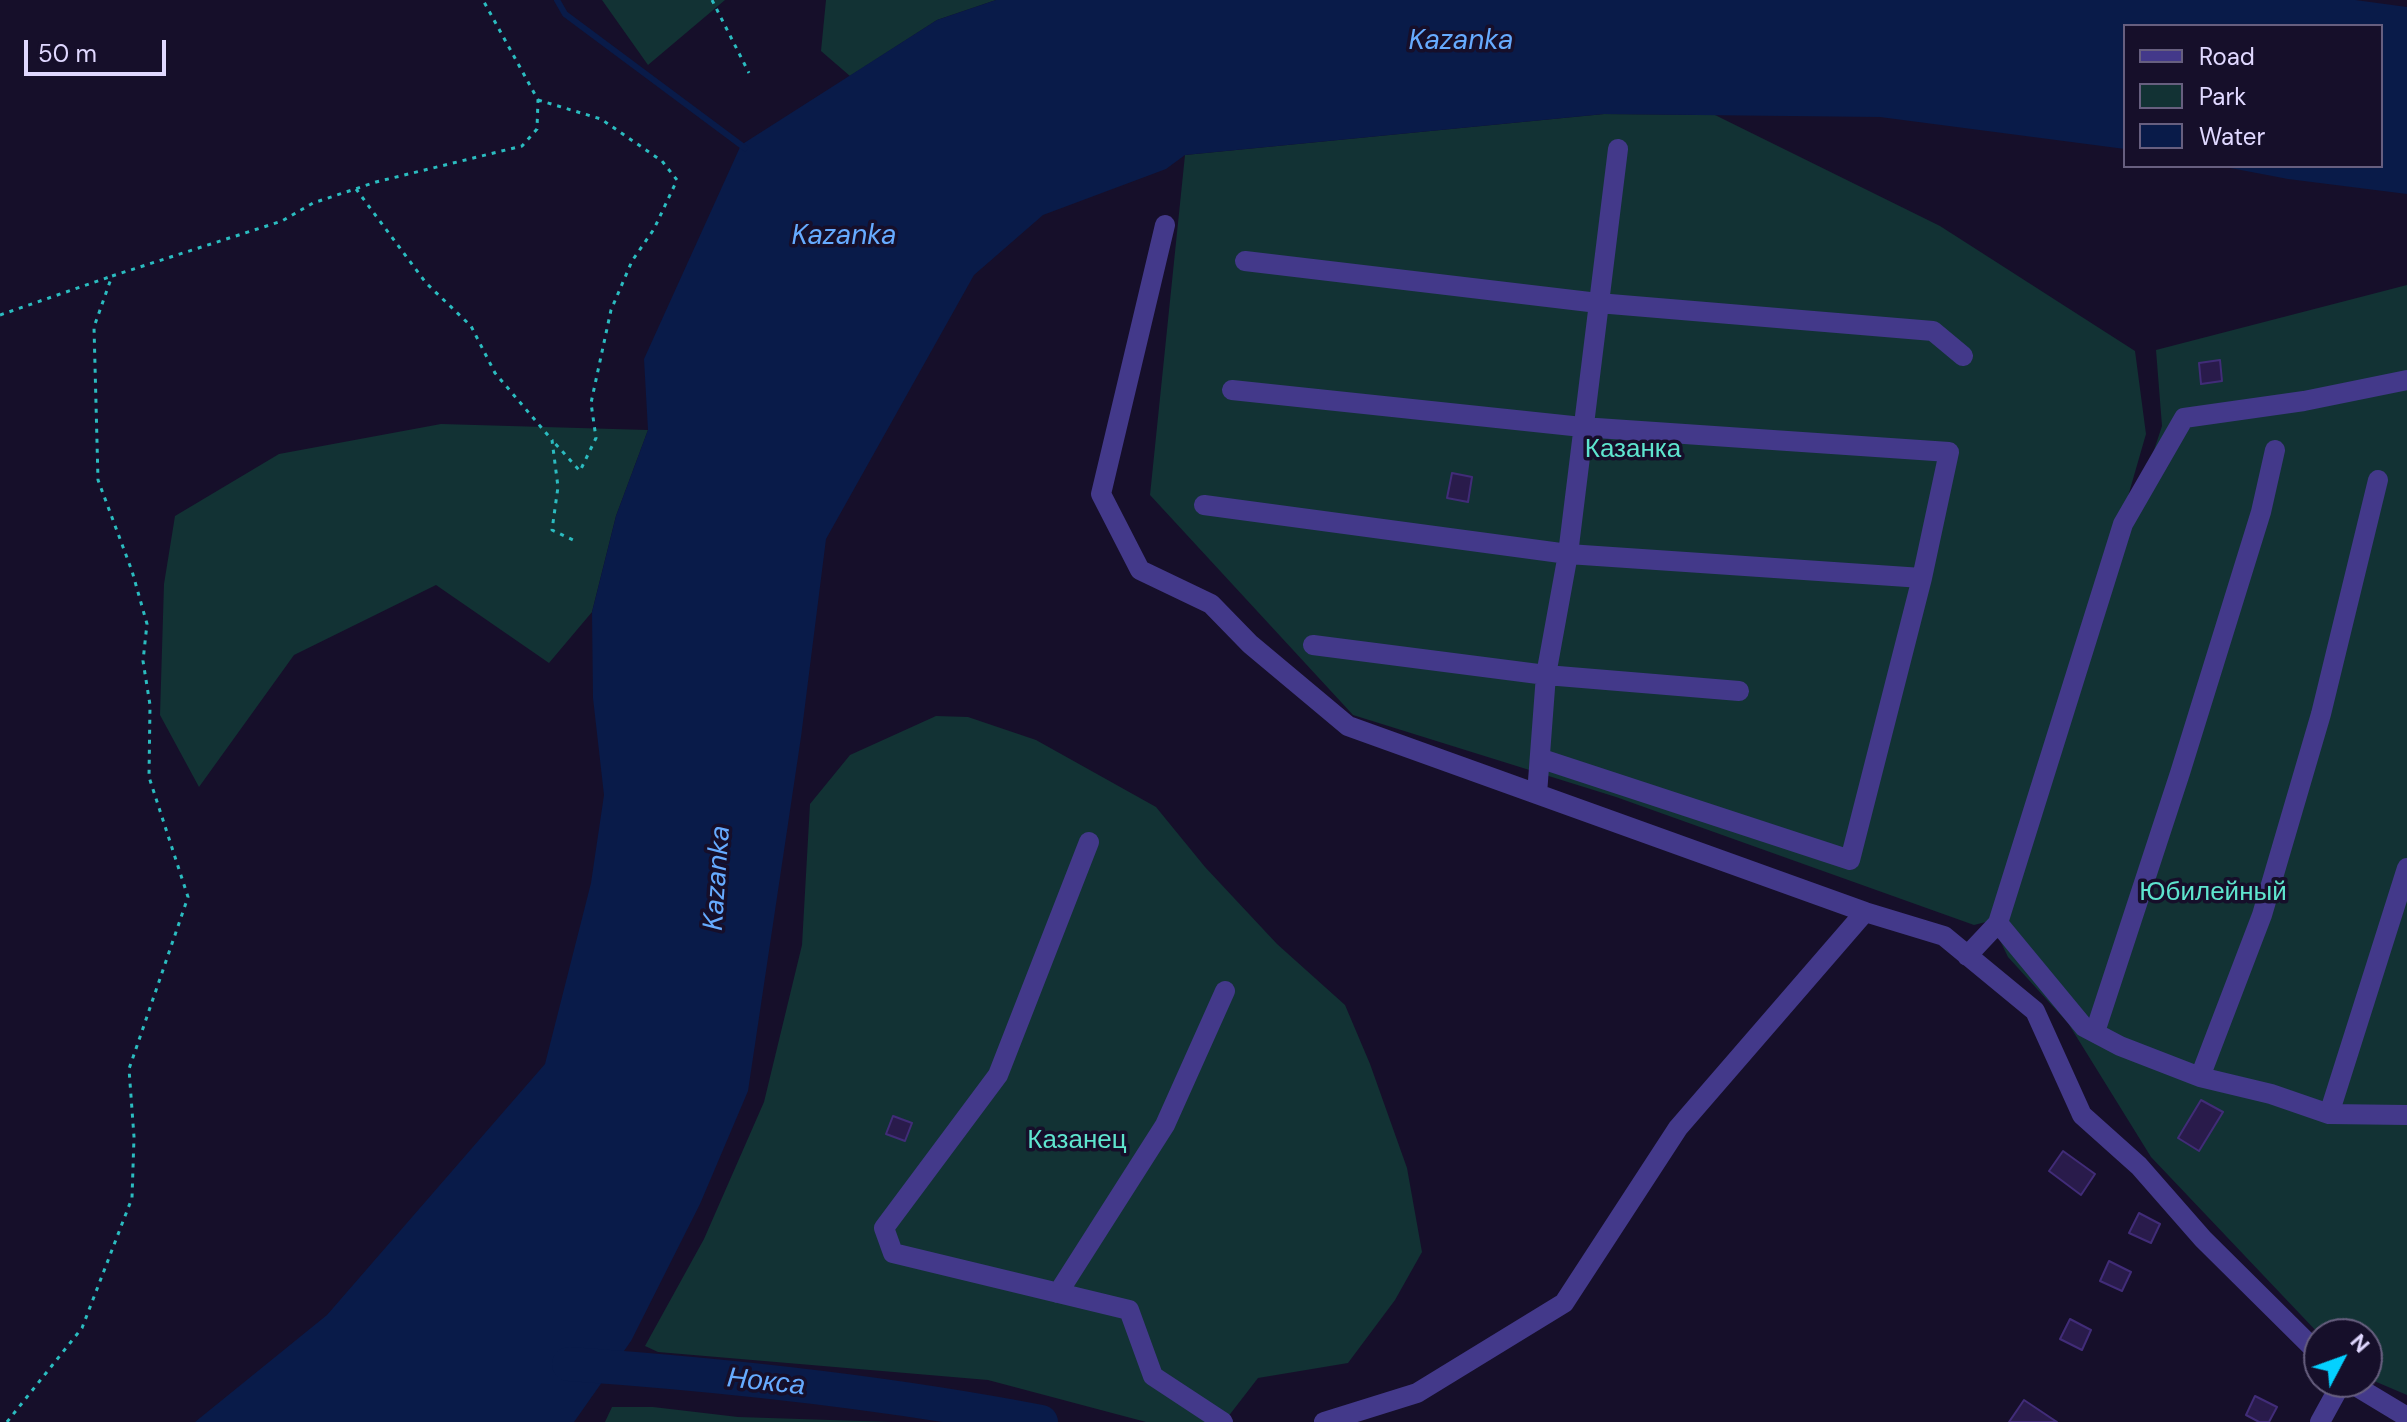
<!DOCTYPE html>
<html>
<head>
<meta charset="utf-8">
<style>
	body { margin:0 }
	#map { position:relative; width:2407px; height:1422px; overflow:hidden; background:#160f2a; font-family:"DM Sans",sans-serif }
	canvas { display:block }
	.legend { position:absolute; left:2123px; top:24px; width:260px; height:144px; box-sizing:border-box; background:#160f2a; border:2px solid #675f7f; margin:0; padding:10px 14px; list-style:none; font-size:24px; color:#e0d8ff }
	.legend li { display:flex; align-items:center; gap:16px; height:40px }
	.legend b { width:40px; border:2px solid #675f7f }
	.north { position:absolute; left:2303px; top:1318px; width:80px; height:80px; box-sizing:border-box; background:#160f2a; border:2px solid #675f7f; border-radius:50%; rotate:49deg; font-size:22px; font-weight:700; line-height:32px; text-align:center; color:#e0d8ff }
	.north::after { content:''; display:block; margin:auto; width:28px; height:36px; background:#04d1ff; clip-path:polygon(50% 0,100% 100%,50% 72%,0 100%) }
	.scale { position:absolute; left:24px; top:40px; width:142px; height:36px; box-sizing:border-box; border:4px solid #e0d8ff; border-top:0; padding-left:10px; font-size:24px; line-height:28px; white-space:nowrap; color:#e0d8ff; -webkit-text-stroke:6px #160f2a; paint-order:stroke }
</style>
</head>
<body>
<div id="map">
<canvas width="2407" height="1422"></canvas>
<ul class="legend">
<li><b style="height:10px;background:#43398a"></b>Road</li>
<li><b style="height:22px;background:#123234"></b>Park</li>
<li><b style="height:22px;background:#091b49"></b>Water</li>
</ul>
<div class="north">N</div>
<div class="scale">50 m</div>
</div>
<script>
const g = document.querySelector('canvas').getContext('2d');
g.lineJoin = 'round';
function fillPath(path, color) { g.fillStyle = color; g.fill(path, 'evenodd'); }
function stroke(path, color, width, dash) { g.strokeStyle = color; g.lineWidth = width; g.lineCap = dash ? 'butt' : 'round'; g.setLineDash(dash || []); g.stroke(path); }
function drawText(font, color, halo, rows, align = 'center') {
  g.font = font + ' "DM Sans",sans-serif'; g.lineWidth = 7; g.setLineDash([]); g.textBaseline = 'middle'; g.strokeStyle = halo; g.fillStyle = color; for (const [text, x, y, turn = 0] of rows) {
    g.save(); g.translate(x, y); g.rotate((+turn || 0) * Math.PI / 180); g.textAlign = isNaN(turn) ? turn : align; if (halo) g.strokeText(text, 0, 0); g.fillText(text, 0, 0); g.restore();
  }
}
fillPath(new Path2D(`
	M602,0H725L648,65Z
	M826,0H996L937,20L850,76L821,51Z
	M1604,114L1715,115L1940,226L2135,351L2146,434L2116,538L1990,921L1974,925L1616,797L1353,715L1150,495L1185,155Z
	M2407,285V1395L2367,1378V1334H2319L2151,1157L2068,1023L2008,957L1995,930L2162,426L2156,350Z
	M441,424L648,430L616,516L592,612L549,663L436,585L294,655L199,787L160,715L164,584L175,516L279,454Z
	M936,716L968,717L1036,740L1156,807L1205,867L1277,944L1345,1005L1370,1064L1407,1168L1422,1252L1395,1300L1348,1363L1258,1378L1224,1422H1146L988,1380L658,1352L645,1346L704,1239L764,1102L802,945L810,804L850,755Z
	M612,1407H653L738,1417L892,1422H605Z`), '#123234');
fillPath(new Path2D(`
	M996,0H2355L2407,7V194L2288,179L2220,166H2381V26H2125V149L1880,117L1604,114L1185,155L1166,169L1043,215L974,275L826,539L801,737L748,1091L700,1204L631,1341L574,1422H195L327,1315L545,1064L591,883L604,795L593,698L592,612L616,516L648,430L644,359L741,145L937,20Z`), '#091b49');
stroke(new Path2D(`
	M557,0L565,14L745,148`), '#091b49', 6);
stroke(new Path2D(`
	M569,1364C727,1375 885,1392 1041,1422`), '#091b49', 34);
const building = new Path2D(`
	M2220,360L2222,381L2201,384L2199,363Z
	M1452,473L1472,477L1468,502L1447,498Z
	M2201,1100L2223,1112L2199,1151L2178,1138Z
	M893,1116L912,1123L905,1141L886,1134Z
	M2063,1151L2095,1174L2081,1195L2049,1171Z
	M2139,1213L2160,1224L2151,1243L2129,1233Z
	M2109,1261L2131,1272L2122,1291L2100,1281Z
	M2070,1319L2091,1330L2082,1350L2060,1339Z
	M2255,1396L2277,1407L2269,1422H2259L2246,1415Z
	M2024,1400L2057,1422H2009Z`);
fillPath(building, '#291b4b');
stroke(building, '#412c78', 2);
stroke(new Path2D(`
	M712,0L749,73
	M538,100L601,119L662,161L677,180L654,229L632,261L611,310L591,403L596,438L580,471L552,440
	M356,189L426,283L471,326L495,373L552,440L558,487L552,530L573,540
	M0,315L112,276
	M7,1422L82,1328L132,1198L134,1137L129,1069L188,897L149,777L150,705L143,661L147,624L132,571L98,480L94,327L112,276L282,221L313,203L376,182L522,146L537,129L538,100L483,0`), '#2bbcc0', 3, [4, 6]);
stroke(new Path2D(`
	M1165,225L1101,494L1140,570L1211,604L1250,644L1348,726L1865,912
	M1245,261L1598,303L1933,331L1963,356
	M1232,390L1582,427L1949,452L1922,578L1850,860L1542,759
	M1204,505L1568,554L1922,578
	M1313,645L1546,675L1739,691
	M1537,794L1546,675L1568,554L1618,149
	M1089,842L998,1075L884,1228L893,1253L1129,1310L1153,1376L1223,1422
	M1998,923L2084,1027L2120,1046L2200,1077L2271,1094L2329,1114L2407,1115
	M1967,956L1998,923L2123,524L2184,418L2304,401L2407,380
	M2095,1032L2180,773L2261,512L2275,450
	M2200,1077L2262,915L2321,714L2378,480
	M2329,1114L2407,868
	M1058,1293L1165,1125L1225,991
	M2349,1382L2407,1417
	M1324,1422L1417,1393L1564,1303L1678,1128L1865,912L1944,936L2035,1011L2082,1115L2139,1166L2203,1239L2319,1354
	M2320,1422L2342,1382`), '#43398a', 20);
drawText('26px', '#5ee5ce', '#160f2a', [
	["Казанка",1633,450],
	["Юбилейный",2213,893],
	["Казанец",1077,1141]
]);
drawText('italic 28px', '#66abff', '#160f2a', [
	["Kazanka",1461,42],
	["Kazanka",844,237],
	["Kazanka",718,878,-86],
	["Нокса",766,1383,6]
]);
</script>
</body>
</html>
